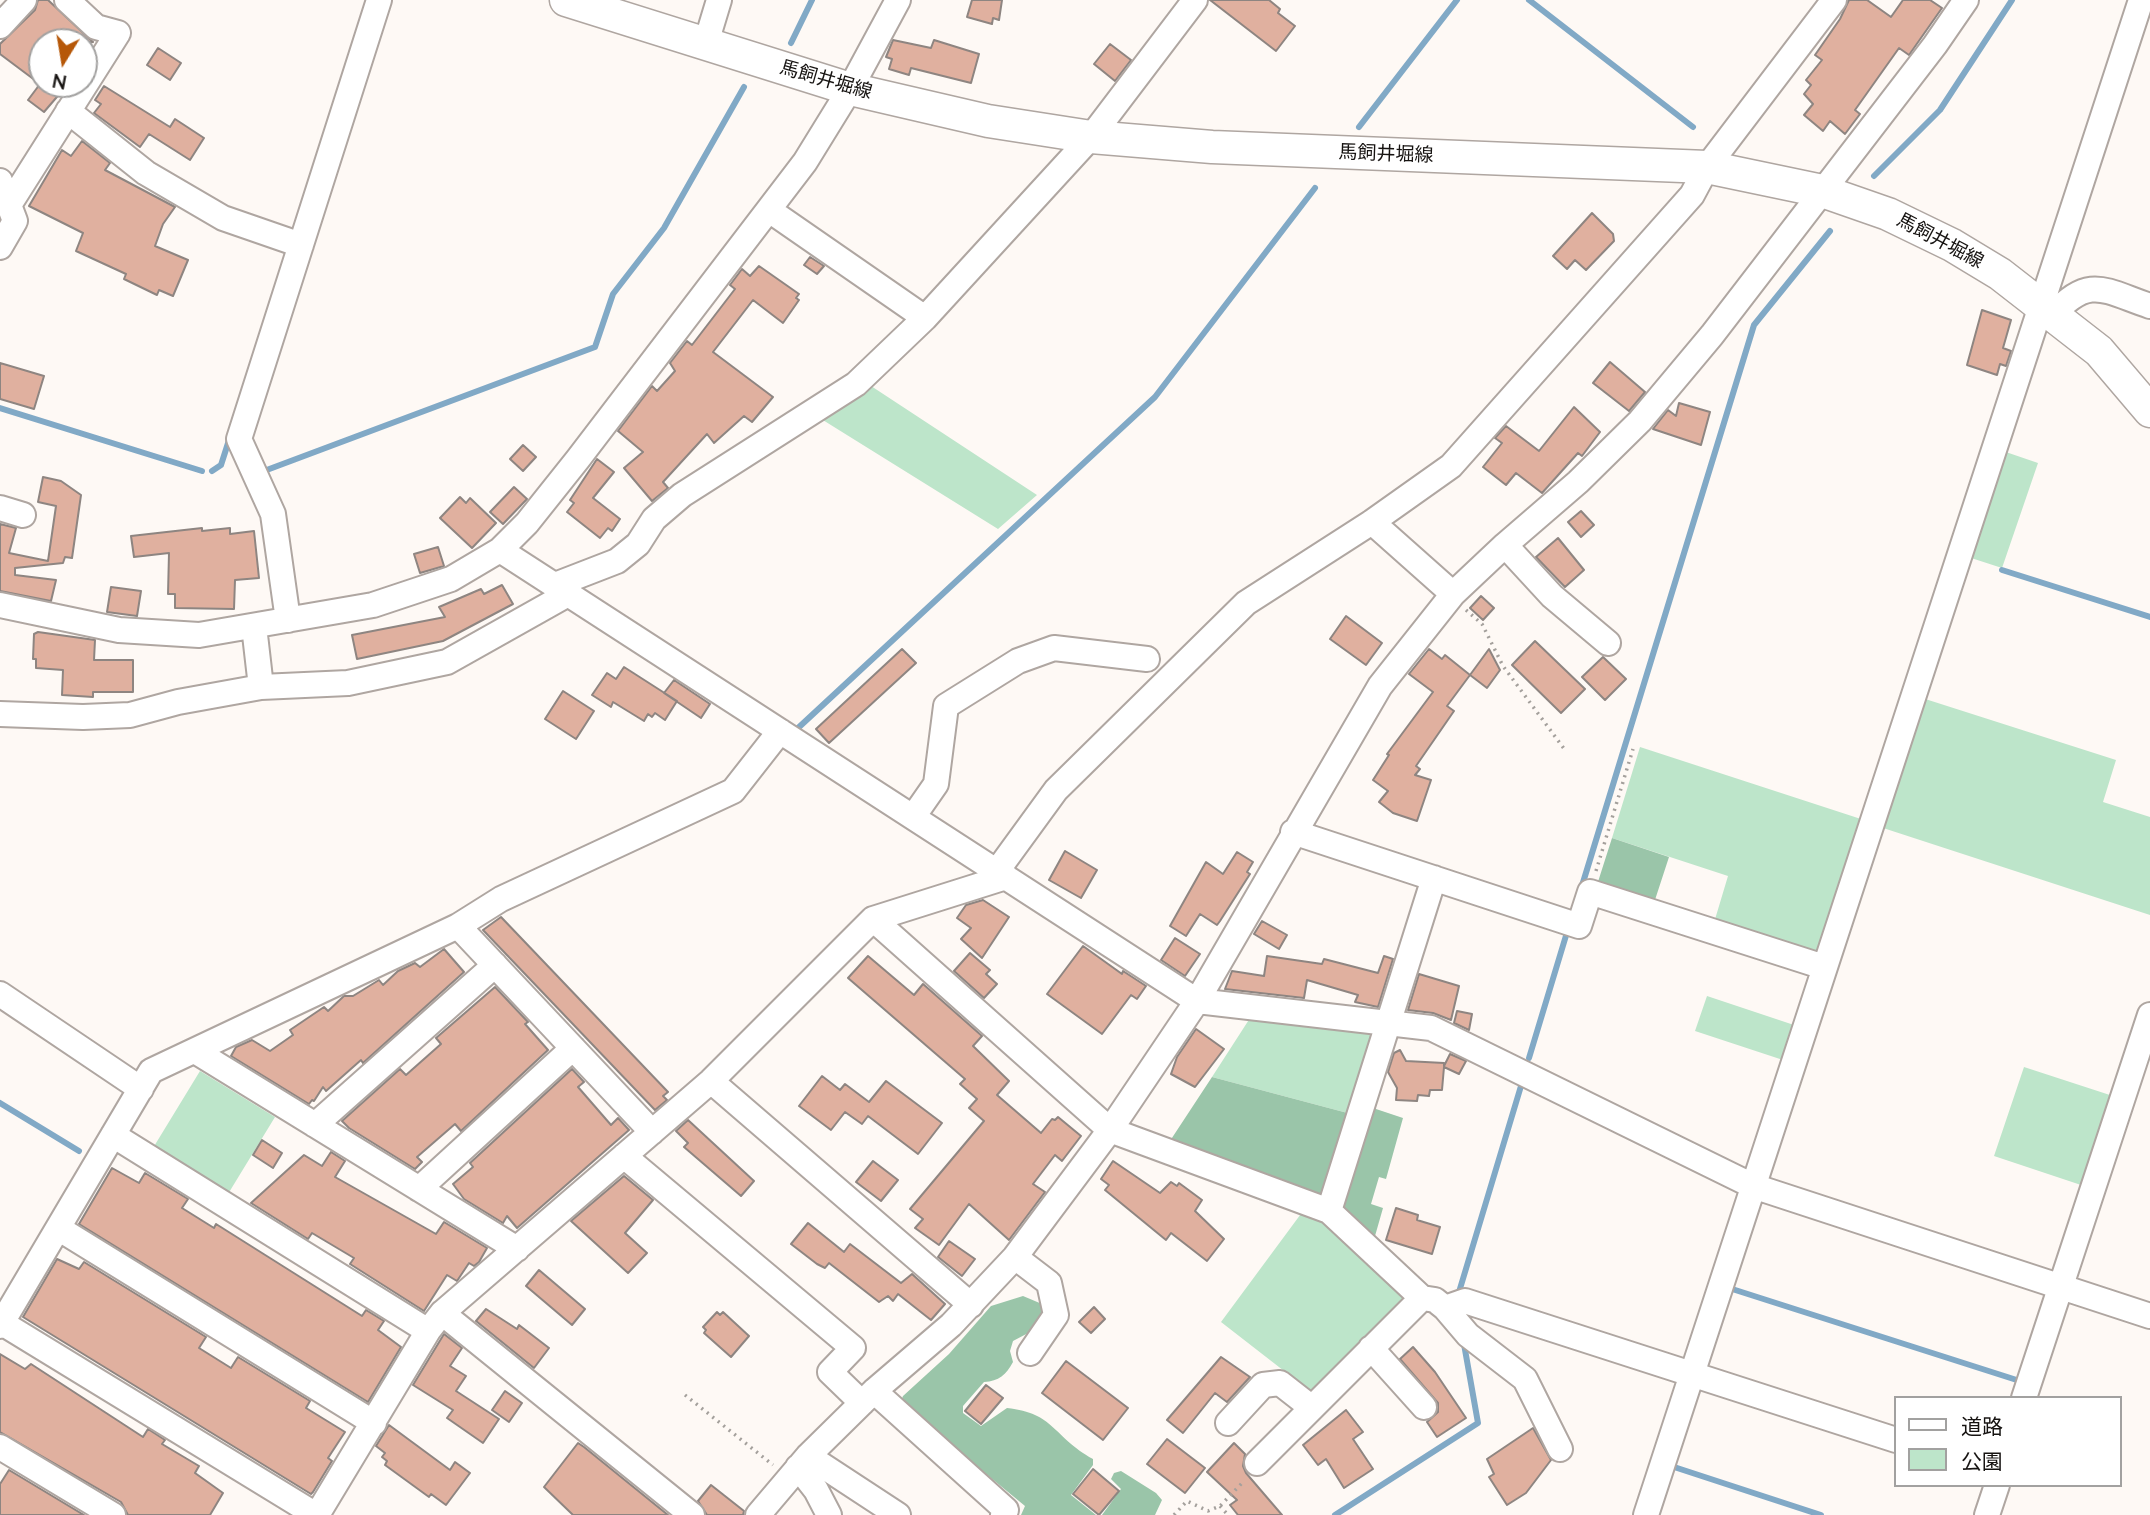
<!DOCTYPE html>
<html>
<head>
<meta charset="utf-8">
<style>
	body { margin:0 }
	#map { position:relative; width:2150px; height:1515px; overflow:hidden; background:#fef9f5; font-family:Mulish,"Noto Sans JP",sans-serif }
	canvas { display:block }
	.legend { position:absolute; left:1894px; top:1396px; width:228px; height:91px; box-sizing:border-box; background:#fff; border:2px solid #a2a1a0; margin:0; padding:9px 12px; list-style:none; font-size:21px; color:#161311 }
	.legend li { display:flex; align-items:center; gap:14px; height:35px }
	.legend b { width:35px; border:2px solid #a2a1a0 }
	.north { position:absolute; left:28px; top:28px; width:70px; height:70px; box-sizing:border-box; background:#fff; border:2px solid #a2a1a0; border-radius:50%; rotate:191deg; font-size:19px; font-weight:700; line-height:28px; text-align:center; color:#161311 }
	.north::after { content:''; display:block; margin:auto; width:24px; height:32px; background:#b65809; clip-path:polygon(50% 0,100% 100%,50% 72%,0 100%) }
</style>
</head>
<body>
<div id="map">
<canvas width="2150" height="1515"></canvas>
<ul class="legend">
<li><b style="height:9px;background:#fff"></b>道路</li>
<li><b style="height:19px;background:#bde5ca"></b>公園</li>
</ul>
<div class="north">N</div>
</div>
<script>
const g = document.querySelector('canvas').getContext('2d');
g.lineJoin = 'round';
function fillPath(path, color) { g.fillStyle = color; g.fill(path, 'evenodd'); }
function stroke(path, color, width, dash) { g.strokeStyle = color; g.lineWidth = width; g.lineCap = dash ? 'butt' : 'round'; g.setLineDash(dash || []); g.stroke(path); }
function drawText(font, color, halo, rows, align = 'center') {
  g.font = font + ' Mulish,"Noto Sans JP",sans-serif'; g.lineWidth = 6; g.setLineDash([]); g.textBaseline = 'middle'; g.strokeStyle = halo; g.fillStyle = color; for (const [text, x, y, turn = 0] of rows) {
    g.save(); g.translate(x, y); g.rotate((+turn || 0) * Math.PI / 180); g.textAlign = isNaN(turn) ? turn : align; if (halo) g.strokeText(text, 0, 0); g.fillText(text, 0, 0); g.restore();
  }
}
fillPath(new Path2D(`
	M868,384L1037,495L998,529L818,417Z
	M2000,450L2038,463L2002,568L1965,556Z
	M1919,697L2116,760L2103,802L2150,817V915L1877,826Z
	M1640,747L1864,820L1819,960L1713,926L1728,876L1612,838Z
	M1707,996L1794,1025L1783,1060L1695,1031Z
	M1252,1015L1381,1030L1355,1115L1212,1077Z
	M2024,1067L2116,1097L2087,1187L1994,1156Z
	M200,1071L275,1117L228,1194L153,1148Z
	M1306,1207L1407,1294L1408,1304L1315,1395L1221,1322Z`), '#bde5ca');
fillPath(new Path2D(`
	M1612,838L1669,857L1653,906L1596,888Z
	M1212,1077L1355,1115L1329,1202L1166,1147Z
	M1367,1106L1403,1118L1386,1179L1379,1177L1371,1204L1383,1208L1373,1243L1335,1209Z
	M1023,1296L1042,1304L1047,1313L1032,1331L1013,1341L1010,1351L1013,1362C1006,1375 999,1381 984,1382L963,1406V1413L981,1426L1007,1408C1055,1413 1053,1437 1093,1459V1465L1071,1495L1096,1515H1021L1025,1506L900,1403L903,1396L949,1354L991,1306Z
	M1121,1471L1156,1493L1162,1500L1155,1515H1102L1121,1489L1111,1479L1114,1473Z`), '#9ac5a9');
stroke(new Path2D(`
	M1529,0L1693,127
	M791,43L812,0
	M1359,127L1457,0
	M1874,176L1940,110L2012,0
	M0,408L202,471
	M212,471L221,465L230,437
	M264,471L595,347L613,294L664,228L744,87
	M2002,570L2150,617
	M798,728L1155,397L1315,188
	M1581,889L1754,325L1830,231
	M1529,1058L1568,929
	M0,1103L79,1151
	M1729,1288L2023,1382
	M1459,1292L1521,1086
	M1671,1466L1821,1515
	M1335,1515L1478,1423L1464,1344`), '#81a9c6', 6);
const building = new Path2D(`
	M38,0H48L93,42H42V84H68L44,112L28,100L40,84L0,54V44L35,10Z
	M972,0H1002L999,20L993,18L992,24L967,17Z
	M1210,0H1269L1280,9L1278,13L1295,26L1276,51Z
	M1849,0H1867L1891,17L1903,0H1930L1942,8L1909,55L1899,48L1855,110L1860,114L1845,134L1830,121L1823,131L1804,115L1813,104L1804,94L1811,85L1806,80L1822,60L1815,55L1840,19Z
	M893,40L931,48L934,40L979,54L971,83L911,68L909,75L889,69L892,59L886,57Z
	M1110,44L1131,60L1115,81L1094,64Z
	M158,48L181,63L170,80L147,65Z
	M104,86L170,127L175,119L204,138L190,160L149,134L140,147L94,113L101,104L95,100Z
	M82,141L110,163L105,170L175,207L163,224L155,246L188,260L173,296L159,290L157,295L124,279L126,274L76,251L83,233L29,206L62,150L71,156Z
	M1592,213L1613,234L1614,241L1586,270L1575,260L1567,269L1553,256Z
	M810,257L824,266L817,274L804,265Z
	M759,266L799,294L796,298L799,300L783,323L753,300L713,352L773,397L752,422L744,416L714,443L707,434L663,482L668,488L652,501L624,468L643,452L618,431L652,386L657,391L675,371L670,363L687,341L692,345L735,289L730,285L742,269L750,276Z
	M1982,310L2011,320L2003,348L2011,351L2006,366L2000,364L1997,375L1967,365Z
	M1610,362L1645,392L1629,411L1593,383Z
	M0,363L44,376L34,409L0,399Z
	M1679,403L1710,412L1701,445L1653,429L1668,410L1676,416Z
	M1574,407L1600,432L1582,456L1578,453L1542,493L1516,473L1506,485L1483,467L1502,443L1495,438L1506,426L1539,451Z
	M523,445L536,457L523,471L510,459Z
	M597,459L614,472L593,498L620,519L612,531L608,528L600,538L567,512L574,503L570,500Z
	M43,477L61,481L81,495L72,558L65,557L63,563L15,568V575L56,580L51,601L0,591V524L16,528L9,553L48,561L56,506L38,502Z
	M514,487L527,499L503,524L490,512Z
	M460,497L466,503L470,498L496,523L472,548L440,518Z
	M1581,511L1594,525L1581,537L1568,522Z
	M202,528V531L230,528V534L254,531L259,578L235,580L234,609L175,608V594H168L169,553L134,557L131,536Z
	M1558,538L1584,570L1565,587L1536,557Z
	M438,547L444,566L420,573L414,554Z
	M502,585L513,604L443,641L357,659L352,635L445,617L439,607L481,589L484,594Z
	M111,587L141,591L137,616L107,612Z
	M1481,596L1494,608L1483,620L1470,608Z
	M1346,616L1382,643L1366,665L1330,639Z
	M38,632L95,640L94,660H133V692H93V697L62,695L63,670L36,668V659H33L34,634Z
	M1535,641L1585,689L1561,713L1512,665Z
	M902,649L916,663L829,743L816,729Z
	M1429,649L1442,659L1445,655L1470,675L1447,706L1454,711L1416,766L1420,769L1415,775L1431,780L1417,821L1393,813L1379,802L1388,791L1373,780L1389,755L1387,754L1433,692L1409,674Z
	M1489,649L1500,670L1487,688L1470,675Z
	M1603,657L1626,679L1605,700L1582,677Z
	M624,667L677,701L665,720L655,713L652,717L648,714L644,721L613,702L611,707L592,695L607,673L616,679Z
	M674,680L710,704L701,718L664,693Z
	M563,691L594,711L576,739L545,719Z
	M1065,851L1097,870L1081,898L1049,880Z
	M1237,852L1253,862L1247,872L1250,874L1220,921L1217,925L1200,914L1186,936L1170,926L1206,862L1223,874Z
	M983,900L1009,917L982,958L961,939L971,928L957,918L966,905Z
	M501,917L668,1092L663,1096L667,1100L655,1110L483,930Z
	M1262,921L1287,935L1279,949L1254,934Z
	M1175,938L1200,954L1185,976L1161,960Z
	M1083,946L1122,974L1123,971L1146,986L1137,999L1131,995L1102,1034L1047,994Z
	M444,949L464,972L363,1063L361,1060L326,1091L323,1087L314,1101L312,1100L309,1104L231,1056L236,1047L252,1040L270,1051L293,1035L290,1030L324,1007L328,1011L344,996H353L379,980L383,985L398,971L415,963L420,967Z
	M970,953L990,970L986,974L997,984L984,998L954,971Z
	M868,956L914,995L923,984L982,1036L973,1046L1009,1081L997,1095L1041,1133L1052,1119L1055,1120L1058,1117L1081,1136L1062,1161L1055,1155L1033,1184L1045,1192L1009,1240L969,1204L939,1245L915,1228L923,1219L910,1209L984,1121L969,1108L977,1099L960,1084L965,1079L848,978Z
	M1267,956L1322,964L1324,959L1378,973L1384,956L1393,959L1378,1007L1355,1002L1358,995L1307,980L1304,998L1225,989L1232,971L1264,976Z
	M1419,974L1459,986L1451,1020L1433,1013L1408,1010Z
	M495,987L528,1022L525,1024L548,1050L461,1131L455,1124L417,1157L422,1162L415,1169L349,1128L342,1121L400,1069L406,1075L441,1044L436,1038Z
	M1457,1011L1472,1014L1469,1030L1454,1023Z
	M1196,1029L1224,1049L1195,1087L1171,1074L1177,1057Z
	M1400,1050L1406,1061L1444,1063V1066L1450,1054L1466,1061L1459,1074L1444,1067L1442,1090H1430L1429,1096L1418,1095L1417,1101L1396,1100L1397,1088L1388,1072L1394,1053Z
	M572,1069L584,1082L578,1087L611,1125L618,1118L629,1130L517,1228L507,1216L503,1223L464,1199L453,1184L473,1167L470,1163Z
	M822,1076L840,1090L845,1084L869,1102L886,1081L942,1123L918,1154L868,1116L862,1124L845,1112L831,1130L799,1106Z
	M688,1120L754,1181L741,1196L684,1147L688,1143L676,1131Z
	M262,1140L282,1153L273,1168L253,1155Z
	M331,1152L345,1161L335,1177L436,1234L444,1222L487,1248L479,1262L474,1266L469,1263L457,1281L447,1275L424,1311L350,1264L354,1258L312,1233L308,1239L251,1203L304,1155L322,1166Z
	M873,1161L898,1180L881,1201L856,1182Z
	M1113,1161L1160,1193L1171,1182L1177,1186L1179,1183L1202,1200L1195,1211L1224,1239L1207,1261L1171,1233L1166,1240L1105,1190L1109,1185L1101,1179Z
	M112,1168L139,1183L145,1173L188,1199L182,1208L214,1228L216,1224L362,1316L366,1310L384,1321L378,1330L401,1347L368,1402L79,1224Z
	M624,1176L653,1200L625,1233L647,1253L628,1273L571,1221Z
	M1396,1208L1418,1215L1417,1220L1440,1227L1432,1254L1386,1240Z
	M808,1223L844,1252L850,1244L901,1283L912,1274L945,1304L931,1320L898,1294L893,1301L888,1296L879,1302L829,1263L825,1268L817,1264L791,1244Z
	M949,1241L975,1259L962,1276L938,1257Z
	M57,1259L79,1269L84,1262L206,1337L199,1348L231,1368L238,1357L310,1401L306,1408L345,1432L328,1458L332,1461L313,1492L311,1494L23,1317Z
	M539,1270L585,1309L572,1325L526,1286Z
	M1094,1307L1105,1319L1091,1333L1079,1322Z
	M486,1309L517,1329L519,1325L549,1348L534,1368L476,1321Z
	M717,1312L720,1315L723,1312L749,1336L731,1357L704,1333L706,1330L703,1327Z
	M444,1334L462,1348L450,1366L466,1376L456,1391L499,1419L483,1443L447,1418L453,1410L413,1385Z
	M1413,1347L1435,1372L1466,1418L1437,1437L1427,1422L1438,1412V1403L1400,1359Z
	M0,1354L25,1369L31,1364L143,1437L148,1429L165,1440L162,1444L199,1466L195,1473L223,1493L210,1515H128L121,1502L0,1432Z
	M1221,1357L1250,1377L1227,1402L1215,1393L1183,1433L1167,1420Z
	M1066,1361L1128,1408L1103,1440L1042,1393Z
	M986,1385L1003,1398L981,1424L965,1411Z
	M505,1391L522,1403L509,1422L492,1410Z
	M1346,1410L1363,1432L1353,1439L1373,1469L1344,1488L1326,1459L1318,1465L1303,1445Z
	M389,1425L450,1470L455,1462L470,1473L446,1505L431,1494L429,1497L385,1465L387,1461L382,1457L385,1453L376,1446Z
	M1533,1428L1551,1460L1526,1493L1507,1505L1489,1477L1494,1474L1487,1459Z
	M1167,1439L1205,1468L1185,1493L1147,1464Z
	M578,1443L584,1447L668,1515H573L544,1487Z
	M1234,1443L1245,1454L1243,1466L1246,1473L1282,1515H1238L1230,1505L1237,1500L1207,1472Z
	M1093,1469L1119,1491L1099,1515L1073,1494Z
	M9,1470L84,1515H0V1484Z
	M711,1485L744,1511L743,1515H707L698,1501Z`);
fillPath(building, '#e0b09f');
stroke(building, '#8e8581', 2);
const minor = new Path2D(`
	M0,26L24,0
	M706,43L719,0
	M68,111L146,173L223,218L301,245
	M0,181L15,221L0,247
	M9,205L118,33L96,27L67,0
	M769,210L925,318
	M2053,315C2089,274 2105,291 2150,306
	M0,508L23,515
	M1372,522L1453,594
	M1505,545L1552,596L1608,643
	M500,550L1197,1001L1431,1028L1753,1186L2150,1316
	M555,585L617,561L638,544L654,519L682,495L856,384L925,318L1091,137L1195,0
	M0,605L119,630L199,635L373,605L451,579L500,550L527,523L578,459L805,162L850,89L898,0
	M288,620L273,514L239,439L379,0
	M254,626L261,687
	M0,714L83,717L130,715L178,702L261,687L348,683L447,662L568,594
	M913,817L936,784L946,706L1018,661L1054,648L1147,659
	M1293,832L1579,926L1590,892L1824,967
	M997,871L1056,790L1246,603L1372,522L1451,466L1692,195L1707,167L1834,0
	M873,919L1110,1130L1329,1211L1422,1298L1257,1463
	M458,926L501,899L733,791L780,731
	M0,994L141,1089
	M195,1051L517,1249
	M711,1081L971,1305
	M315,1125L495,965
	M113,1135L428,1331
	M624,1156L853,1348L830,1372L862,1403
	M419,1189L573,1048
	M1329,1211L1434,878
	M58,1228L374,1423
	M1015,1257L1049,1283L1056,1315L1030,1353
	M1422,1298L1435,1300L1445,1308L1465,1301L1896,1440
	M1445,1308L1468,1335L1525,1379L1560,1449
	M442,1313L692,1515
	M2,1323L316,1515
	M0,1326L151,1071L458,926L652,1132
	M1371,1348L1424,1407
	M874,1391L1006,1510L1003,1515
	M2024,1398L2150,1015
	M1228,1423L1263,1385L1280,1383L1312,1408
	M0,1447L113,1515
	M808,1456L898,1515
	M798,1467L816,1490L829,1515
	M317,1515L428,1331L442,1313L711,1081L873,919L1006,877
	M758,1515L808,1456L874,1391L951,1325L1015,1257L1110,1130L1197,1001L1380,686L1453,594L1505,545L1578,482L1640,421L1712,335L1935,45L1966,0
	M1646,1515L2141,0
	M1987,1515L1997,1485`);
const major = new Path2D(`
	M566,0L850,89L988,121L1091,137L1212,147L1707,167L1822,191L1888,214L1952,245L2000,274L2099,351L2150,411`);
stroke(minor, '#afa6a1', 28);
stroke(major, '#afa6a1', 35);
stroke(new Path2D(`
	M1466,610L1482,624L1503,666L1565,750
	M1596,871L1633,749
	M685,1395L773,1465
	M1220,1506L1228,1515
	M1174,1515L1187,1501L1208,1511L1220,1506L1244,1481`), '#a4a09c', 3.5, [2, 5]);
stroke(minor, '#fff', 24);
stroke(major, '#fff', 32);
drawText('19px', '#161311', '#fff', [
	["馬飼井堀線",826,80,16],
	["馬飼井堀線",1386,154,2],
	["馬飼井堀線",1940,241,28]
]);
</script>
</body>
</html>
